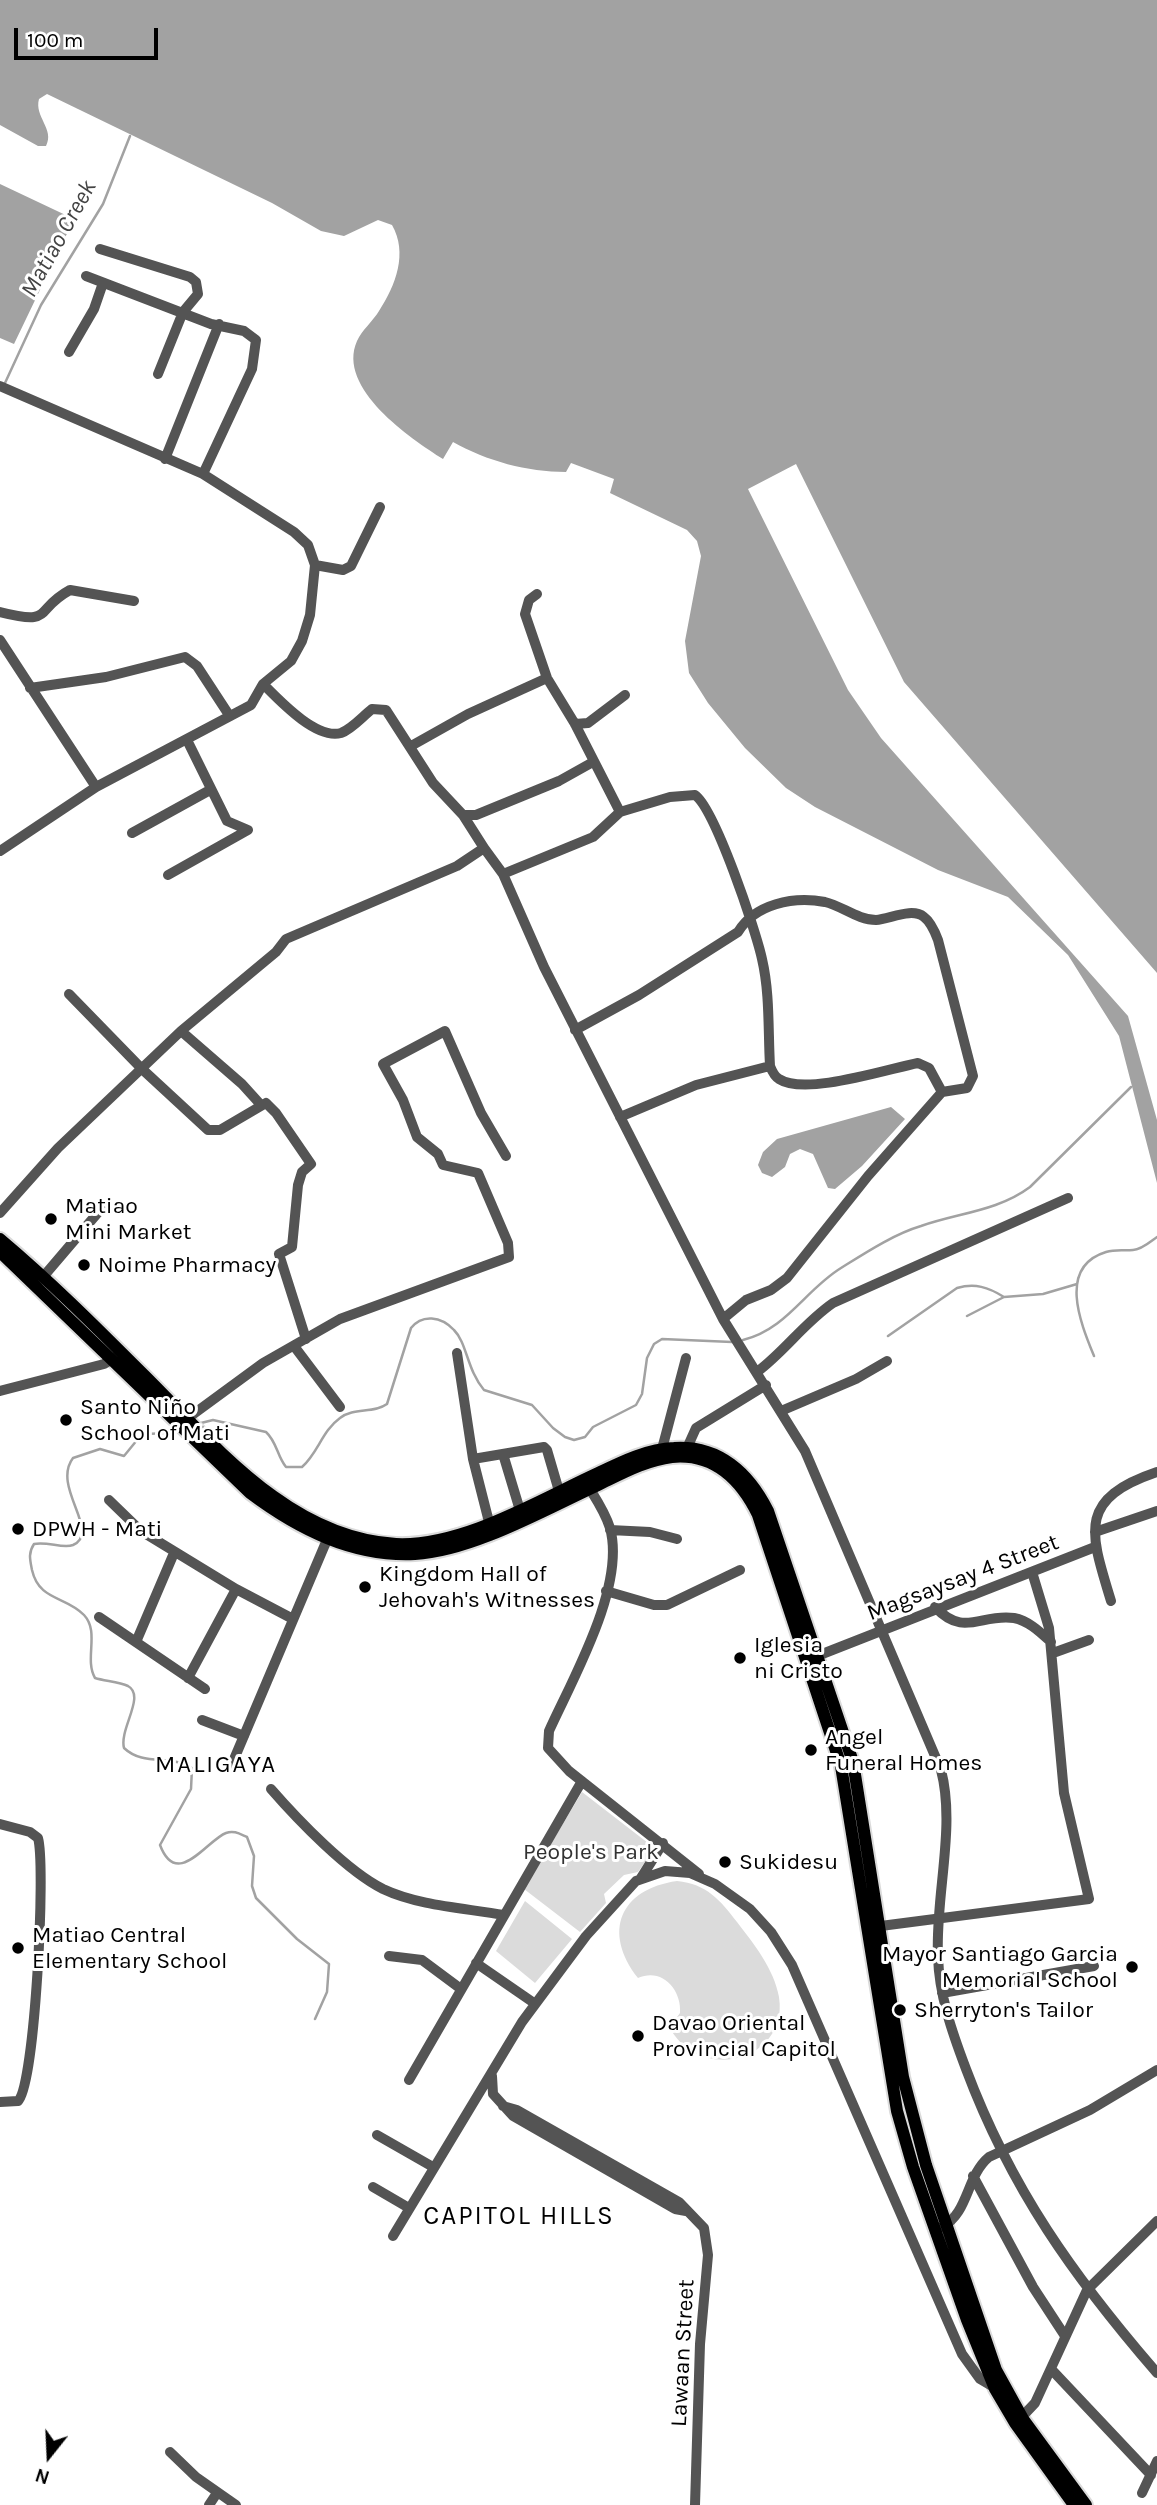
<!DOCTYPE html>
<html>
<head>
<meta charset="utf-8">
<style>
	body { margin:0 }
	#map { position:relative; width:1157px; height:2505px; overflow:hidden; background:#fff; font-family:Karla,sans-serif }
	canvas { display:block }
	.north { position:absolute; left:14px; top:2421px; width:70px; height:70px; -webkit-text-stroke:5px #fff; paint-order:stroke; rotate:198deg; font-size:19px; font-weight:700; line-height:28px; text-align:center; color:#000 }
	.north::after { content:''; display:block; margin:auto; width:24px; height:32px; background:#000; clip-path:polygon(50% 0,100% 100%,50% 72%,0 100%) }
	.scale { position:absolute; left:14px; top:28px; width:144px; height:32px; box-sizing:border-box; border:4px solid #000; border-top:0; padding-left:9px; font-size:21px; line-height:24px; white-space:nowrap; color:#000; -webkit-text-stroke:5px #fff; paint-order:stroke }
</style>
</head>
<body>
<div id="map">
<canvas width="1157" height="2505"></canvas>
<div class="north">N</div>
<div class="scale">100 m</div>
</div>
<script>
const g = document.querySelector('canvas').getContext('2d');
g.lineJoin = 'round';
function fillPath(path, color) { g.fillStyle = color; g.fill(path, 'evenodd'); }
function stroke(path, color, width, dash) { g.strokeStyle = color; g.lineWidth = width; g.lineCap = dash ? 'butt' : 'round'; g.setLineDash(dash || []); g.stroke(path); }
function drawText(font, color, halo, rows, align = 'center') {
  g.font = font + ' Karla,sans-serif'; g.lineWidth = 6; g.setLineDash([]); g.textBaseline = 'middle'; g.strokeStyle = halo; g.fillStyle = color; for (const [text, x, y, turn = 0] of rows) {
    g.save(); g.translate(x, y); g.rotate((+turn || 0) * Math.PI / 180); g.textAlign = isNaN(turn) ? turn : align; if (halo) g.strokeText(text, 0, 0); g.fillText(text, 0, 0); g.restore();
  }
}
fillPath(new Path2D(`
	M582,1792L648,1843L652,1852L638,1872L624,1875L604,1894L606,1903L580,1932L524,1889Z
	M677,1881C707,1884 720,1900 737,1922C754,1944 774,1969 779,1997C787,2047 732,2075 691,2051C682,2046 676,2037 669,2028L680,2013C682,1990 662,1967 638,1978C602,1932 620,1889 677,1881Z
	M525,1901L572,1939L535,1983L496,1951Z`), '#dbdbdb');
fillPath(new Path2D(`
	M0,0H1157V973L904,682L796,464L748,489L848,690L881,738L1128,1016L1157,1120V1183L1119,1036L1068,955L1008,897L938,870L815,807L786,788L745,748L708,703L689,673L685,641L701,556L697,541L687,530L610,493L614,479L571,463L566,472C527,472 487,461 453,442L443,459C411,439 336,388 357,341C362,330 373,321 379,311C396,285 408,253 392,225L378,220L344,236L321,231L272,203L47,94L39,99C34,117 55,129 46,146H38L0,125Z
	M0,184L74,219L14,344L0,338Z
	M891,1107L905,1119L862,1166L835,1189L828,1188L813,1154L800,1149L790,1154L785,1167L772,1177L762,1173L758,1165L763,1152L777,1139Z`), '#a2a2a2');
stroke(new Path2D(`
	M5,383L41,305L103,204L130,136
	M967,1316L1004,1297L1043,1294L1077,1284
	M888,1336L957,1288C975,1283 988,1287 1004,1297
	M743,1340C787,1329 805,1290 841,1268C865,1253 894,1234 921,1226C958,1213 998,1211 1030,1187L1131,1087
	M1094,1356C1081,1324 1057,1267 1106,1252C1116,1249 1124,1251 1133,1250C1141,1250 1150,1242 1157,1237
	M201,1423L213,1420L266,1432C277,1442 277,1456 286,1467H302C318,1453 322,1431 340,1418C354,1407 373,1414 387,1404L411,1328C422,1314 441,1316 454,1330C467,1343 467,1370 484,1390L532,1405L553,1428L565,1437L574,1440L585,1437L593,1427L636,1405L642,1394L647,1358L654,1344L662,1339L732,1342
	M176,1433L142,1434L124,1456L100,1449L73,1458C51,1487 102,1532 73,1545C63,1549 47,1541 34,1544C28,1553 30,1560 32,1570C39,1601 66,1596 84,1615C100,1632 84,1659 95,1678C105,1681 119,1682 128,1686C146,1696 119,1729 124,1748C144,1767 171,1754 192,1768L191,1789L160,1845C177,1890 207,1840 226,1833C234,1830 240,1834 247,1837L254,1856L252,1886L256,1898L297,1939L329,1964L327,1992L315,2019`), '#a2a2a2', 2.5);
const major = new Path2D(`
	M0,1239C50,1281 96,1327 142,1373C213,1443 288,1538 396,1544C461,1547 536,1502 594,1475C619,1463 646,1449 674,1448C719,1445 749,1473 768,1511L853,1762L903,2077L926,2165L996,2370L1023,2419L1086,2505
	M0,1252L250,1493C298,1529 353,1557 415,1554C472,1551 546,1509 598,1485C621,1474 646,1460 672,1457C714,1453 741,1480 758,1515L841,1766L897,2111L913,2167L967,2320L995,2389L1015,2423L1074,2505`);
stroke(major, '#dbdbdb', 16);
stroke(new Path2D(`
	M100,249L190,277L196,282L198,294L183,312L158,374
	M86,276L211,324L244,331L256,340L252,369L203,474
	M69,352L94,309L103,283
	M0,386L203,474L294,532L308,545L315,565L310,615L302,641L291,661L263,684L251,705L96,787L0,851
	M165,459L219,324
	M315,565L343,570L351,566L380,507
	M537,594L529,600L525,614L547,678L575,724L620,812
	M0,612C55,626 33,610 70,590L134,601
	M0,640L96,787
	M30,688L106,677L185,657L197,666L229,715
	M575,724L588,723L625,695
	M411,746L468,714L547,678
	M463,815H476L559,781L593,762
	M132,833L210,790
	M484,848L503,874L544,967L723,1319L805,1451L941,1770C956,1827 935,1897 938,1956C939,1995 952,2032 966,2069C1011,2189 1074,2277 1157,2373
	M503,874L593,837L620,812L670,797L695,795C715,809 756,931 762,959C770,993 768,1031 770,1066C772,1071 775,1077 779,1079C805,1096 887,1069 918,1063L929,1068L942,1092
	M168,875L248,830L227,821L187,740
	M69,994L142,1069L208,1130H220L266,1103L276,1113L311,1164L302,1172L298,1185L292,1247L279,1254L306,1339
	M575,1030L639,995L738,932C755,904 793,896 825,902C842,906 858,920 876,920C890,919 912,907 924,917C931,922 935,932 938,940L973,1076L967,1088L942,1092L868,1176L787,1278L771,1290L746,1300L723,1319
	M181,1031L242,1084L261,1105
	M620,1117L696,1085L770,1066
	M0,1213L58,1148L181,1031L276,952L286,939L457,866L484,848L463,815L433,783L386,710L372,709C363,716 352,729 341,733C316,740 279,700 263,684
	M43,1277L101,1209
	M294,1346L340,1407
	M457,1353L473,1459L489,1522
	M757,1372C785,1351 804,1323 833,1303L1068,1198
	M0,1391L104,1364L115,1357
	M781,1411L856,1379L887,1361
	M188,1418L263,1363L340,1319L509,1257L508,1243L478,1173L443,1165L438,1154L417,1137L403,1100L383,1064L445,1031L481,1113L506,1156
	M687,1448L696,1428L766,1385
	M662,1449L686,1358
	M503,1454L522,1517
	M473,1459L544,1447L547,1450L559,1491
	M588,1486C596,1499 605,1512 610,1528C626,1586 573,1678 549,1731L548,1748L569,1771L699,1874
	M109,1500L141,1531L236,1589
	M610,1530L650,1532L677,1539
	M1095,1532L1157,1511
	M606,1591L654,1605H667L740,1570
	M1111,1601C1090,1532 1077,1499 1157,1472
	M935,1607C964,1638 981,1613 1014,1618C1029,1621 1040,1632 1051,1642
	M99,1617L205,1689
	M136,1642L174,1553
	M1053,1653L1089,1640
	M812,1658L1095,1547
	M188,1678L236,1589L293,1619
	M202,1720L244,1736
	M232,1764L329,1535
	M271,1789C298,1820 347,1871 383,1889C419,1906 465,1908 504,1915
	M0,1824L30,1832L38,1838C46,1866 35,2085 18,2101L0,2102
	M641,1878L663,1843
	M873,1927L1089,1899L1064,1793L1049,1628L1032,1572
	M389,1956L422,1960L461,1989
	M476,1963L534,2003
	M942,1993L1094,1966
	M492,2076L493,2094L513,2116L675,2209L686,2211
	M409,2080L582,1781
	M503,2106L517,2110L679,2202L704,2228L708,2255L700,2344L695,2505
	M377,2135L433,2167
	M973,2176L1033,2287L1065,2336
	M373,2187L409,2208
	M942,2227C969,2213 966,2176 989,2157L1090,2110L1157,2070
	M393,2236L522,2022L586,1936L636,1881L665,1871L690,1873L715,1884L750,1909L771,1932L792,1965L962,2354L980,2379L997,2389
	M1051,2369L1151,2475
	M1018,2421L1035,2403L1087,2290L1157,2221
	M170,2452L196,2477L236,2505
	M1142,2493L1157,2461
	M209,2505L217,2493`), '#545454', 10);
stroke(major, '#000', 12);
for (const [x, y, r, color] of [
	[51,1219,7,"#000"],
	[84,1265,7,"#000"],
	[66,1420,7,"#000"],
	[18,1529,7,"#000"],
	[365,1587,7,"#000"],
	[740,1658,7,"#000"],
	[811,1750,7,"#000"],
	[725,1862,7,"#000"],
	[18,1948,7,"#000"],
	[1132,1967,7,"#000"],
	[900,2010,7,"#000"],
	[638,2036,7,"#000"]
]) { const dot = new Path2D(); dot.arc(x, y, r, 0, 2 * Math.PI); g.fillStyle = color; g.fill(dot); stroke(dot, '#fff', 2.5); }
drawText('23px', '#000', '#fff', [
	["Matiao",65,1206],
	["Mini Market",65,1232],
	["Noime Pharmacy",98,1265],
	["Santo Niño",80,1407],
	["School of Mati",80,1433],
	["DPWH - Mati",32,1529],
	["Kingdom Hall of",379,1574],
	["Jehovah's Witnesses",379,1600],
	["Iglesia",754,1645],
	["ni Cristo",754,1671],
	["Angel",825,1737],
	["Funeral Homes",825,1763],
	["Sukidesu",739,1862],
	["Matiao Central",32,1935],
	["Elementary School",32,1961],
	["Mayor Santiago Garcia",1118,1954,"right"],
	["Memorial School",1118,1980,"right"],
	["Sherryton's Tailor",914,2010],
	["Davao Oriental",652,2023],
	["Provincial Capitol",652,2049]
], 'left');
drawText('23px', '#000', '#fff', [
	["Magsaysay 4 Street",963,1578,-21],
	["Lawaan Street",683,2353,-87]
]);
drawText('23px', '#323232', '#fff', [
	["People's Park",591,1852]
]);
drawText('italic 24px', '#434343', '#fff', [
	["Matiao Creek",59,239,-61]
]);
g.letterSpacing = '2px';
drawText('24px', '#000', '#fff', [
	["MALIGAYA",216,1765]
]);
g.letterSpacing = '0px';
g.letterSpacing = '2px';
drawText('26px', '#000', '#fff', [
	["CAPITOL HILLS",519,2217]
]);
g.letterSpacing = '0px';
</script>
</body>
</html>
